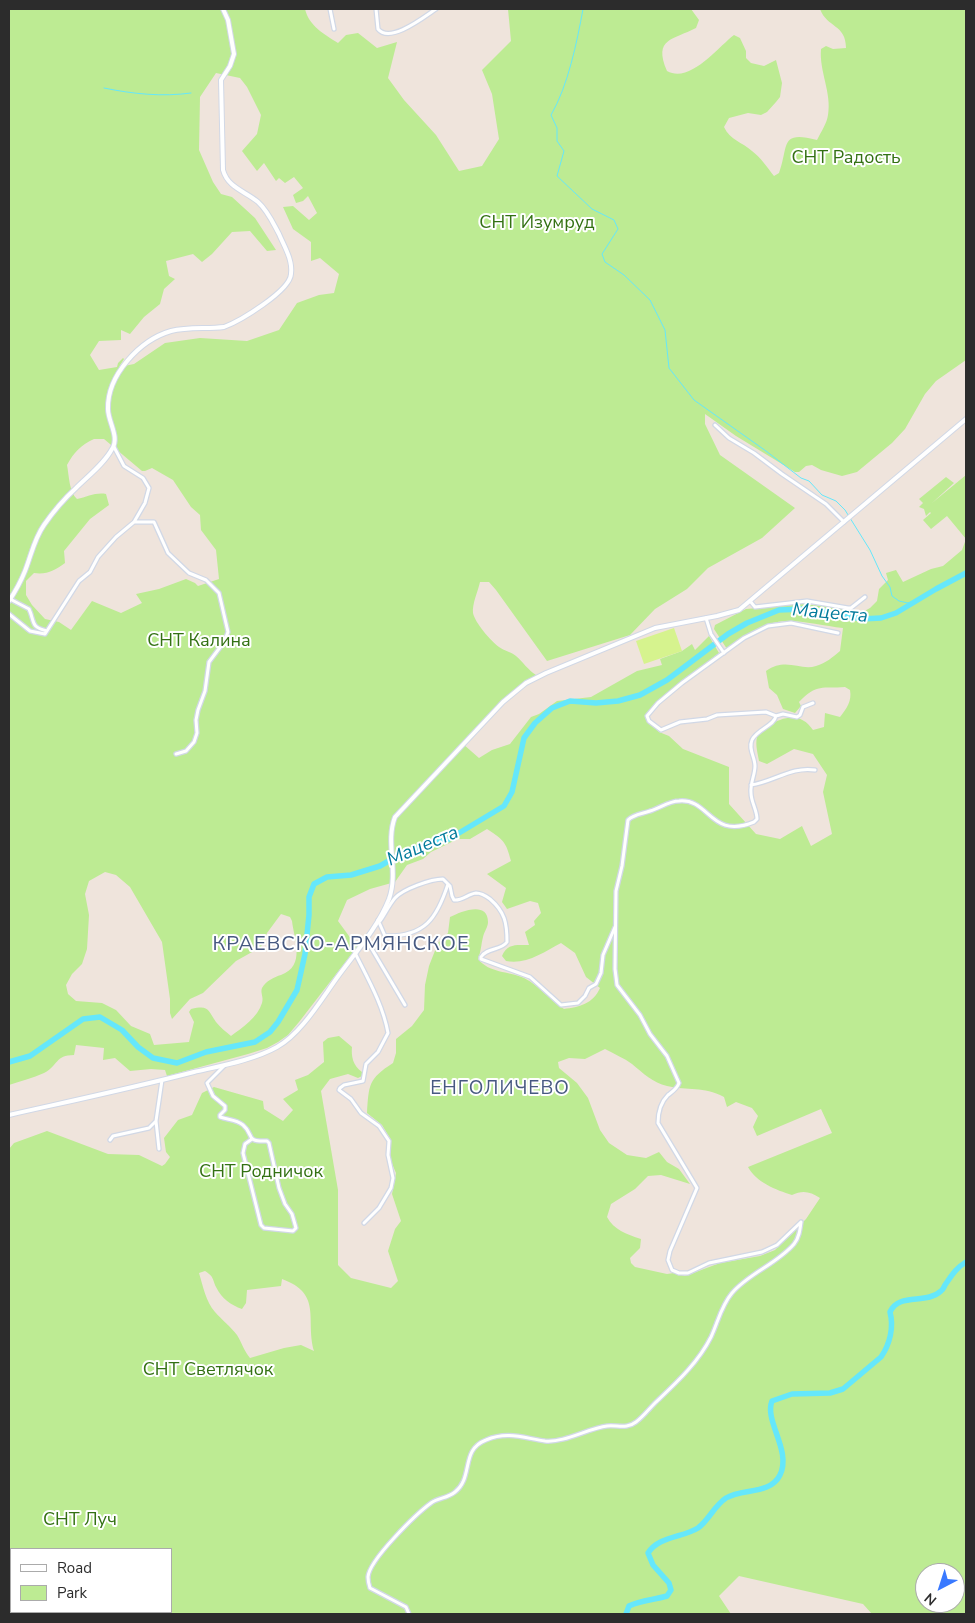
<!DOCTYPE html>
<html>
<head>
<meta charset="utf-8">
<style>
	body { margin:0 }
	#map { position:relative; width:975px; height:1623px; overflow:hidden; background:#efe4dc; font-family:"Nunito Sans",sans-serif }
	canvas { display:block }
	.frame { position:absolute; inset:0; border:10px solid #2c2c2c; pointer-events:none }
	.legend { position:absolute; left:10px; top:1548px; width:162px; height:65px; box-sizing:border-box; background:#fff; border:1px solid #ababab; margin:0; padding:6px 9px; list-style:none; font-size:15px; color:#2c2c2c }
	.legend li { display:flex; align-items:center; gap:10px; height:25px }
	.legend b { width:25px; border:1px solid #ababab }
	.north { position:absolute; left:915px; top:1563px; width:50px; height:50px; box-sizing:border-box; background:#fff; border:1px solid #ababab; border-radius:50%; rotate:220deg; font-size:14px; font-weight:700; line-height:20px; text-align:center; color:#2c2c2c }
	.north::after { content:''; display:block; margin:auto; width:18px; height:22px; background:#3979ff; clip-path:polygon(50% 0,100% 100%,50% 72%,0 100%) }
</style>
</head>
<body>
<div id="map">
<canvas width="975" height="1623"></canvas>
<div class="frame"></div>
<ul class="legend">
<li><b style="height:6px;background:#fff"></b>Road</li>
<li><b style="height:14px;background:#bdeb93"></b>Park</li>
</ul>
<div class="north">N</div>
</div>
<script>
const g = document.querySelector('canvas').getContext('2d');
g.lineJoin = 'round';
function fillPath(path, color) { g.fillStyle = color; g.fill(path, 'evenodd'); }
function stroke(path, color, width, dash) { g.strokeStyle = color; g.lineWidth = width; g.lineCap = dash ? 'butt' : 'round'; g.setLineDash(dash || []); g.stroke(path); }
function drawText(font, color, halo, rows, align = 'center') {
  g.font = font + ' "Nunito Sans",sans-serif'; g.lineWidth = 4; g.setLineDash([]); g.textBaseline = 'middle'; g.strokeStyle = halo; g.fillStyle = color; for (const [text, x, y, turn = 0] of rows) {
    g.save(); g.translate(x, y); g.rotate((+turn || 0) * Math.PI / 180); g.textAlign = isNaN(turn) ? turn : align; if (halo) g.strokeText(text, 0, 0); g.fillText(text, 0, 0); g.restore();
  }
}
fillPath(new Path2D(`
	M9,9H305C309,26 324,34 338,43L346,35L358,33L377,48L397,42L388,78L404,100L436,135L459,171L482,166L499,139L492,94L482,70L511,41L508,9H691L699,20L696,28C673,40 653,38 667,71C690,84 718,47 734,35L740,38L746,51V58L751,63L764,66L776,60L782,83L780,97L776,102L767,112L761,115L748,113L729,118L724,127C730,140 742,142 752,151C761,158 767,167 774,176L779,173C789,146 779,130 817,140C821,132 827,123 828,115C832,93 819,71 821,49L826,46L833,49L846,48C846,24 827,28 820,9H966V360L936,381L925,394L905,429L892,443L857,472L842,476L821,470L812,465L806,466L799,472H795L736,436L705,414V424L720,455L795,508L762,538L708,568L687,589L655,609L630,635L547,661L496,590L489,582H480C478,591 472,604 473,613C475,623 491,641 499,647C504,651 512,652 516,656C523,662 528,670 536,675L515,691L463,744L479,758L492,750L510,744L531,717L539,714L557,701L591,697L637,671L662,665L660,659L682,651L692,644L695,650L709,636L719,653L663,697L647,715L649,722L659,732L669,736L683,749L729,767V804L756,834L780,839L802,826L811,846L832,834L823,792L827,775L813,754L794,749L767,764L759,761C758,754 755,745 757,737C759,732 764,729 768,726C784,716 801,712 813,730L824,727L825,713L840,717C847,708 852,701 850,690L845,687C822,689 817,683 799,702L801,706L795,713L783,709L777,695L769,688L766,671C786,657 800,671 816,666C826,663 833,657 840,651L843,628C825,626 805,621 787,621C765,621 744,636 727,649L714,629L715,625L746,609L803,604L842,608L859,614L870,608L877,601L879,589L888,580L886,573L896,570L903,582L931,569L943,566L962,550L966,539V1614H872L863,1604L739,1576L719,1596L731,1614H9V1149L14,1143L47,1131L108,1154L139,1155L162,1166L165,1164L170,1157L166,1152L164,1138L178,1120L192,1115L202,1093L214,1087L263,1101L264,1109L283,1121L293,1110L283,1099L298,1090L295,1080L308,1075L324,1062L323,1042L328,1038L339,1036L352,1047C351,1056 353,1066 362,1072V1076L358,1078L348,1074L330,1079L321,1091L338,1190V1265L351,1278L391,1288L398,1281L388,1251L395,1229L401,1221L392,1194L396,1173L390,1159L391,1140L382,1125L367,1113C369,1085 368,1079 393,1063L396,1053V1039L412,1026L424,1010L425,985L429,966L438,943L448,933L450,917C460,912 488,900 488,922C488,927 484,932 483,937C481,945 481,952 478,959C489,973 508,971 524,978C540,986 550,1000 564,1009C579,1007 593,1004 600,988L586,977L575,953L561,943C544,952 526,965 506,961L502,956C507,943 517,945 529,945L525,932L535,925L534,921L541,913L538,903L530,901L507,909L502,902L506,888L487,874L511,861C506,842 504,840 487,829L470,839H458L431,852L423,859L407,865L395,882L370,889L347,900L338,921L357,947L299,1022L288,1035L278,1042L267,1048L248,1054L167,1076L165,1070L151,1069L130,1071L115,1058L103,1060L104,1048L76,1045L74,1055C55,1055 58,1066 44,1073C33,1078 20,1081 9,1085ZM216,73L240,78L247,87L261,115L257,134L242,151L257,171L264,163L276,181L279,178L285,183L294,177L303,188L293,195L296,203L303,201L308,196L317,213L309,220L293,206L283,207L293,229L311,242V261L320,258L339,274L334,293L319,295L297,303L279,330L247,341L200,338L165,343L134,364L119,367L124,359L123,358L118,363L117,367L99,370L90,355L99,341L121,340V330L130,334L144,317L160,304L164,289L175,279L169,276L166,261L193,254L202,262L212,254L232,232L250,231L267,251L276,250L255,218L232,197L221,194L213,182L199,150L200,97ZM94,439H104L142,471H145L152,468L173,480L191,507L200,515L201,530L216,550L219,579L198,586L195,583L186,579L159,589L136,594L142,603L121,613L92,601L71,630L59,622L45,619L32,605L26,595V581L34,573C47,575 55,570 65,563L64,551L90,519L109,505L106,494C96,492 87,497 77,499C69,492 69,475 67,465C74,452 81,445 94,439ZM105,872L116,875L130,887L162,942L170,999V1013L172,1019L190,999L203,993L236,961L261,947L267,933L281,914L290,917L292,921C294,939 306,966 281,975C274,977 266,981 262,988C260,993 264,997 262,1003C258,1017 242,1028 231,1036C226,1032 220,1027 216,1022C207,1009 209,1005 191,1009L189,1012L194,1022L189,1042L154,1045L150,1034L131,1026L116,1010L102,1003L76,1001L68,994L66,985L72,974L82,964L87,949L89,915L85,894L89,881ZM605,1049C614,1054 624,1058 632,1064C643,1073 653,1083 667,1086C688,1091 703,1086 724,1097L727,1107L736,1102L752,1108L758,1116L753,1127L757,1136L821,1109L832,1133L748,1167C756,1182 776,1190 792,1195C802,1190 810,1191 820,1198L806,1219L775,1250L760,1256L720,1263L685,1276L674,1273L667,1274L635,1267L631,1263L630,1258L640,1248L641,1239C626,1234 614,1230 607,1217L611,1204L635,1189L648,1176L661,1175L690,1184L679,1169L667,1162L659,1152L646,1158L627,1155L609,1143L600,1130L588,1098L577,1083L559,1068L558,1062L569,1058L585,1059ZM205,1271C214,1277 212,1278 216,1287C222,1299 231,1305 242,1309L246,1303L247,1290L281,1286L282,1279C323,1294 305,1319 314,1351L301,1345L284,1348L250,1358C244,1351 242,1343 237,1335C231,1327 222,1320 215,1312C206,1302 203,1286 199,1273ZM11,1549H171V1612H11ZM925,1573H955V1603H925Z
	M966,475V539L947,516L931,529L923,520L931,513L925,507L930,512L926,516L924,509L919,507L923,503L919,499L946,477L954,483L932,503Z`), '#bdeb93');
fillPath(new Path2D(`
	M674,628L682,651L644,664L636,641Z`), '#d6f38e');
stroke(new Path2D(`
	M583,9C577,42 568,86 551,115L557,128V141L564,151L557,176L592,209L614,220L618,229L602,254L605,262L624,275L650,300L665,330L669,368L694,400L766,451L801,478L809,481L822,495L836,501L845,510L870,550L882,576L890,587L892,596L899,601L908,603L920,599
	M104,88C133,94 162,97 191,93`), '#65e7fb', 1);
stroke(new Path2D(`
	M9,1062L30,1056L83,1019L100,1017L122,1030L138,1047L153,1058L177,1063L206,1052L255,1042L270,1032L278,1022L297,990L305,954L309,915V897L314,884L327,877L351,875L380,866L404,852L449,839L504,806L512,792L524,738L535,723L552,708L570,701L596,703L618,701L640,695L667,680L728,634L747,623L779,610L804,609L830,612L861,619L881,618L896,613L936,589L966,573
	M626,1614L629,1606C641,1600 654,1600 667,1596L671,1590L669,1583L653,1565L648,1553C659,1536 682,1538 698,1528C709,1520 714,1506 726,1498C743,1488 770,1495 780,1475C792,1451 764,1421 772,1401L792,1394L830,1393L843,1389L881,1357C890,1344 894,1327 890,1312C899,1292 926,1305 941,1291C943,1290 944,1287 945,1285C952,1275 956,1268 966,1262`), '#65e7fb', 5.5);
const minor = new Path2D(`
	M330,9L334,29
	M376,9L378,29C390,44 424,17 436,9
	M715,425L729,438L754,453L782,474L826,504L844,522
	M114,447L124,466L143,478L149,488L145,503L134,522
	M10,599L29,609C35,622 30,627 47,631
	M750,601L755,607L807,601L848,608H851L865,597
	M9,614L30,631L45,634L79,581L90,572L98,557L116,537L134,522H154L168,553L189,573L206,580L219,593L228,632L224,642L209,662L205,691L198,710L196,720L197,733L194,742L186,751L176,754
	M706,618L711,634L724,653
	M813,703L803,707L800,715L797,717L783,714L776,716L766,712L717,715L707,719L680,722L661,730L649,721L647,716L658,703L682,683L744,638L768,626L791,623L838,633
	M776,716C774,726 757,729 752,740C748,749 755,757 755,766C755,775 750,783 751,793C751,802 757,810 757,819L754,822C710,840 710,798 679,801C669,801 660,808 650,811C642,814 634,814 628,820L622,866L616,891L615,969L617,985L640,1015L650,1034L667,1056L679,1083C677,1089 673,1091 668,1095C660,1103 658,1112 658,1123L697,1188L670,1251L668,1260L672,1270L679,1273H688L709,1263L762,1252L777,1245L801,1222
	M751,785C773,782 792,766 815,770
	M378,920L385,936C425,937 437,918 448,884
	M380,921C385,914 389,905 395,898C403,889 431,879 443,879L450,886L452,896L454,900C462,901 468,894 476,893C482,893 486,896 490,899C505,912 507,923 507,942C501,951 487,947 481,957V959L530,977L561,1005L578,1003L585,996L589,988L596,984L601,973L603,955L615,927
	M366,939L405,1005
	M355,953C368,979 383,1005 388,1033L378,1052L366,1064L363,1081L344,1085L340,1088L339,1090L351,1099L361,1113L379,1126L389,1141L388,1155L393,1178L391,1188L379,1208L364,1223
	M224,1066L207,1083L213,1096L225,1106V1110L220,1115V1117C228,1120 236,1119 243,1125C255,1135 244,1142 267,1141L269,1143L279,1188L285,1204L292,1214L296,1228L293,1231L264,1228L261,1225L243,1153L245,1144L252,1139
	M110,1140L113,1136L149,1128L156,1121
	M159,1149L156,1121L162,1080
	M409,1614L406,1607L370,1588C369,1585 368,1580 368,1577C369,1560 416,1514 431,1503C438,1498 448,1498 455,1492C474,1477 460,1450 486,1440C507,1431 524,1438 545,1441C564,1443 589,1428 607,1426C618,1425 627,1429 636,1422C643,1417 649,1409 655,1403C676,1383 698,1363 711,1337C718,1322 721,1306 732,1293C749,1273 777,1264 794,1244C799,1238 800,1230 801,1222`);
const tertiary = new Path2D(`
	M9,601C15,592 21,581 25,571C31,556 34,539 44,525C53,512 64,499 76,488C88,476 104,464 112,449C120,437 108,422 108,409C107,375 140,340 171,331C188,327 207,329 224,327C240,321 290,291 291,274C293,260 284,246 279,234C273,223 268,211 258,202C245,191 228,188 223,170L221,80L230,66L234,54L228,20L223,9
	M9,1115C71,1101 132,1088 194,1072C220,1066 254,1060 277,1047C302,1033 322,998 339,975C356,952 378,927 389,899C399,871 385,843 395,817L503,702L526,683L546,673L655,628L717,616L739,610L966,419`);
stroke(minor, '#d1d8e6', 5.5);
stroke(tertiary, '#d1d8e6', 6);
stroke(minor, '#fff', 3);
stroke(tertiary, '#fff', 4);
drawText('18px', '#337113', '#fff', [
	["СНТ Радость",846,159],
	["СНТ Изумруд",537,224],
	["СНТ Калина",199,642],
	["СНТ Родничок",261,1173],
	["СНТ Светлячок",208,1371],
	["СНТ Луч",80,1521]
]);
drawText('italic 19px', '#027b9c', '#fff', [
	["Мацеста",830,614,5],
	["Мацеста",423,847,-23]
]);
g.letterSpacing = '1px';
drawText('19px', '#475981', '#fff', [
	["ЕНГОЛИЧЕВО",500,1089]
]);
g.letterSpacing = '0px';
g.letterSpacing = '1px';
drawText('20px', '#475981', '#fff', [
	["КРАЕВСКО-АРМЯНСКОЕ",341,945]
]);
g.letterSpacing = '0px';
</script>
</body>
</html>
